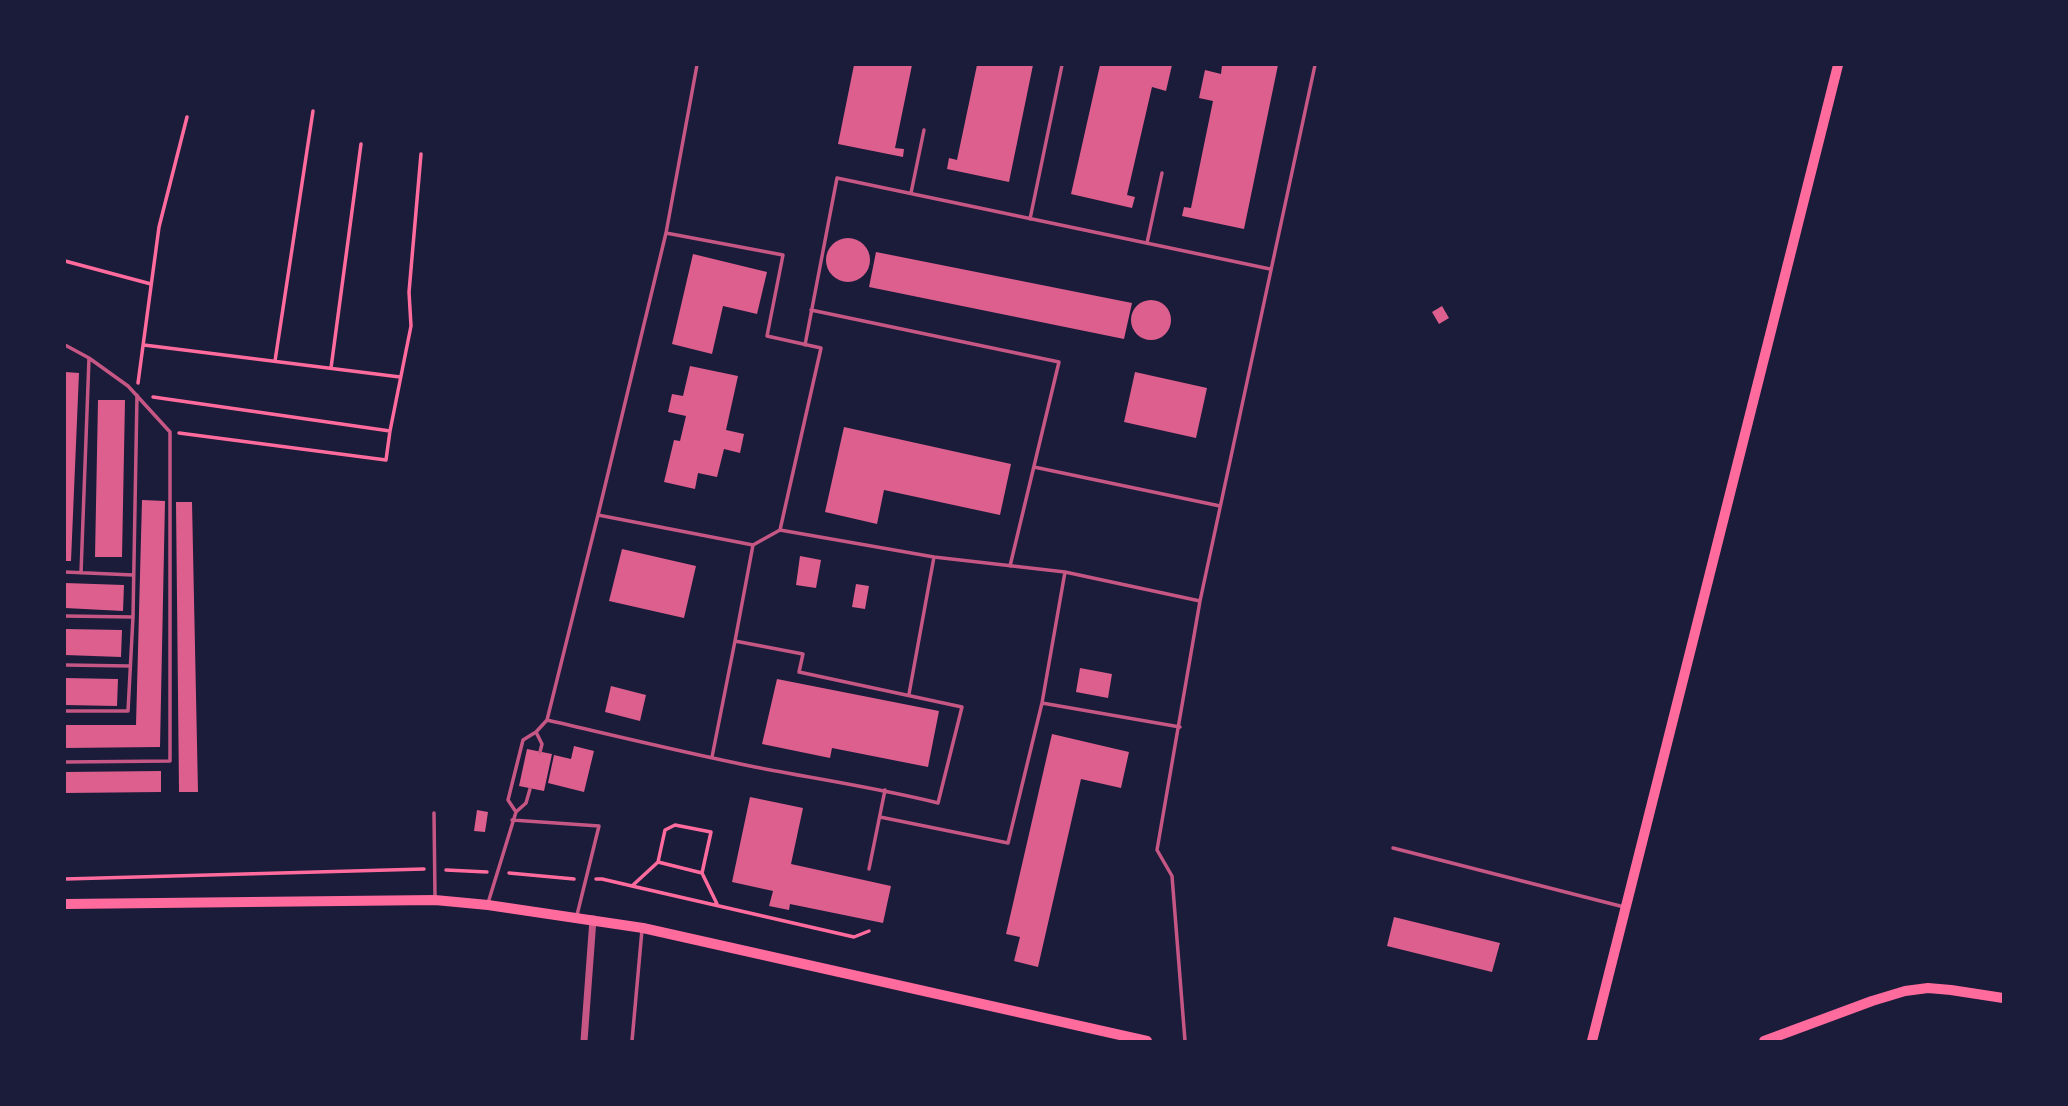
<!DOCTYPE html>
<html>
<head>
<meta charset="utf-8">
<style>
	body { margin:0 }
	#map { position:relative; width:2068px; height:1106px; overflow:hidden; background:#1b1b3a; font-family:Raleway,sans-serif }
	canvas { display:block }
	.frame { position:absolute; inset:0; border:66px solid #1b1b3a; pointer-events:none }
</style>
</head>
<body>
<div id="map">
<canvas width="2068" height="1106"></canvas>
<div class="frame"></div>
</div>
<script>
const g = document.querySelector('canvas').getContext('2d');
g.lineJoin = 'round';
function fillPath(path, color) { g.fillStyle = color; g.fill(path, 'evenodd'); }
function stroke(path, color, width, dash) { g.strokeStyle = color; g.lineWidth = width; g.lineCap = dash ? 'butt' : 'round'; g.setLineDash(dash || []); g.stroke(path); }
fillPath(new Path2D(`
	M854,65H912L895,148L904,149L903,157L838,144Z
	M977,65H1033L1009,182L947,169L949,158L957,160Z
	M1100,65H1172L1166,91L1152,87L1127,195L1135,197L1132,208L1071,194Z
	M1222,65H1278L1244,229L1182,216L1184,207L1191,208L1213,101L1199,98L1205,70L1221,74Z
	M826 260a22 22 0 1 1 44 0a22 22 0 1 1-44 0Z
	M876,252L1132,303L1124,339L869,287Z
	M693,254L767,272L757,314L723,306L712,354L672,344Z
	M1131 320a20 20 0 1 1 40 0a20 20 0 1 1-40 0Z
	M1442,306L1449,318L1439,324L1432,312Z
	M690,366L738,376L726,430L744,434L740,453L724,449L717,477L698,473L695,489L664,482L674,440L680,441L686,416L668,412L672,394L683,396Z
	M65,372L79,373L71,561H65Z
	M1135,372L1207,388L1196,438L1124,422Z
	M98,400H125L122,557H95Z
	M844,427L1011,464L1000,515L884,490L877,524L825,512Z
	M142,500L165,501L160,747L65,748V725H136Z
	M176,502H192L198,792H179Z
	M622,549L696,566L684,618L609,601Z
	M800,556L821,560L816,588L796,585Z
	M65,583L124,585L123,611L65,608Z
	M856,584L869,586L865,609L852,607Z
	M65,629L122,630L121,657L65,655Z
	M1080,668L1112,674L1108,698L1076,692Z
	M65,678L118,679L117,706L65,705Z
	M777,679L939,711L928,767L832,748L830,758L762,744Z
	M611,686L646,695L640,721L605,712Z
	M1052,734L1129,752L1121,788L1081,779L1038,967L1014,961L1020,937L1006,934Z
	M574,746L594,751L584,792L548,783L554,755L571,759Z
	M527,749L552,754L544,791L519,786Z
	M161,771V792L65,793V772Z
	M750,797L803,808L791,864L891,886L883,923L790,904L789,910L769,906L773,891L732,882Z
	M477,810L488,812L485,832L474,831Z
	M1394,917L1500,943L1492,972L1387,946Z`), '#dd5f8e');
stroke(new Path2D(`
	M65,261L151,284
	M144,345L400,377
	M275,361L313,111
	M331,368L361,144
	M138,383L159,227L187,117
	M153,397L390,431
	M179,433L386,460L390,431L411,326L409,292L421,154
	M658,862L665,830L675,825L711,832L702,873
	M446,870L487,872
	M509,873L574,879
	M65,879L424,869
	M596,879H602L632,886L854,937L869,931
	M632,886L658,862L702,873L717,904`), '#ff6b9d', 3.5);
stroke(new Path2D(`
	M911,193L924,130
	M1030,219L1062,65
	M666,233L783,255L767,336L821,348L780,530L753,545L598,515L666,233L697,65
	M1147,243L1162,173
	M811,310L1059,362L1010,566
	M65,345L89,358L128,386L170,432V761L65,762
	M805,345L837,178L1270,269
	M1034,467L1220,506
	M780,530L934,557L909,694
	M934,557L1065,572L1200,601L1315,65
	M65,572L133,575
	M1065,572L1042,703L1180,727
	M81,573L89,358
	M65,616L133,617
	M735,641L753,545
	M65,665L130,666
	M65,711H128L133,617L137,395
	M547,720C616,736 686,753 755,767C816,779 878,788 938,803L962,707L799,672L803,654L735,641L712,757
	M536,732L542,744L540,752
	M516,812L508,800L523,740L536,732L547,720L598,515
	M434,813L435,898
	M880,817L1008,843L1042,703
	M512,820L599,826L577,915
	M1393,848L1624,907
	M869,869L885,790
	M488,903L516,812L526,803L530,789
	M632,1041L642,930
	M1185,1041L1172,876L1157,850L1200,601`), '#c65784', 3.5);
stroke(new Path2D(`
	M584,1041L593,919`), '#c65784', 7);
stroke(new Path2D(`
	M65,904L435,900L488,905L643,928L1147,1041
	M1592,1041L1838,65
	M1764,1041L1872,1001L1905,991L1928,988L1951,990L2003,998`), '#ff6b9d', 10);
</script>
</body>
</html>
